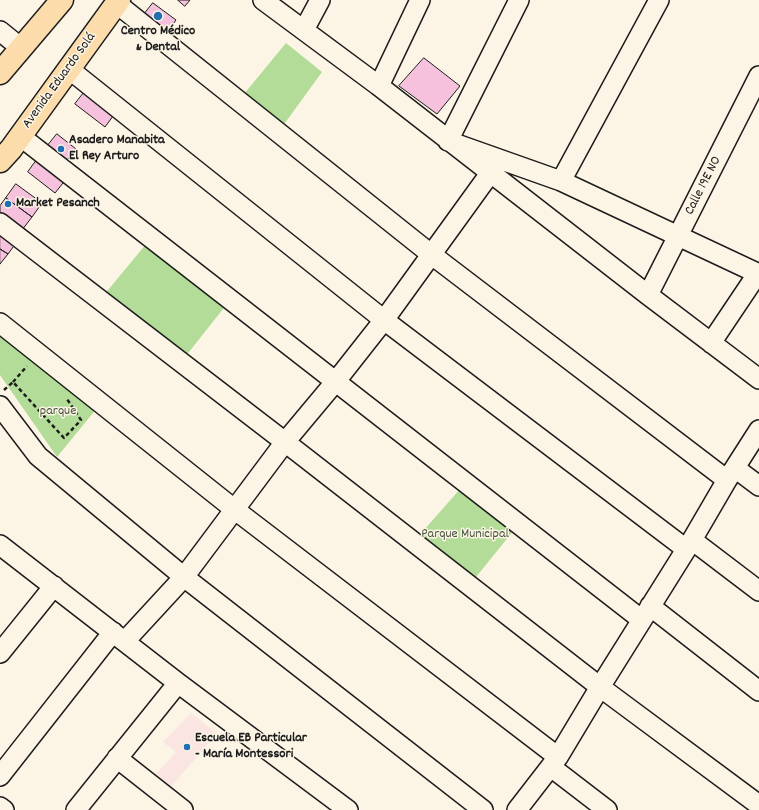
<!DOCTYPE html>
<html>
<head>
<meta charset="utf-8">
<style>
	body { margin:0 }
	canvas { display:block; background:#fcf5e5 }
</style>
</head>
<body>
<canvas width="759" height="810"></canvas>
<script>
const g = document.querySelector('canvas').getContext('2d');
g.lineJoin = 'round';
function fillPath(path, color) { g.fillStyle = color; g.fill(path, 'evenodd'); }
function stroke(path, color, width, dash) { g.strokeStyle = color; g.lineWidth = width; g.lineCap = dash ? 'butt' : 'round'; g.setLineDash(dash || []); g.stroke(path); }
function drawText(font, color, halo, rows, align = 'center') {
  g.font = font + ' Dekko,sans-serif'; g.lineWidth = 3; g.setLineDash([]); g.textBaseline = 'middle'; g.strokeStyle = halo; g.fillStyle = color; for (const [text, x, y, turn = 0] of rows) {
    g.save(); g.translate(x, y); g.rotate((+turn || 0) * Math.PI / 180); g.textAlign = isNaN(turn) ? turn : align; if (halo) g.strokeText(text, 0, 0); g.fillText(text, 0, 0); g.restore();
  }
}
fillPath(new Path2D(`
	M191,713L217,733L171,787L156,774L176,752L163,742Z`), '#fae5e2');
fillPath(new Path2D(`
	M286,43L322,72L282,127L244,94Z
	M147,243L227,304L185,357L103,296Z
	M0,332L97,408L57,457L0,375Z
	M461,488L514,530L472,582L416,539Z`), '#b2dc98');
const building = new Path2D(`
	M178,0H190L185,6Z
	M153,3L176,20L166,34L142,17Z
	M424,58L460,86L437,114L399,86Z
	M86,90L116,112L105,127L75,104Z
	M57,134L76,149L64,164L45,149Z
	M39,157L67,178L55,193L28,172Z
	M16,184L42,203L32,217L6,198Z
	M6,198L32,217L22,230L0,214V206Z
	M0,231L16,243L8,254L0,249Z
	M0,249L8,254L0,264Z`);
fillPath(building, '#f6c1dc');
stroke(building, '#1c1c1c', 1);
const minor = new Path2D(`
	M263,0L379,86L648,295L759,379
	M519,0L448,141L561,181L659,0
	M116,3L432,255L727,480
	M304,30L320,0
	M0,31L21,48
	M69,69L384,320L686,549
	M379,86L420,0
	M20,136L642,620
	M561,181L759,274
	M0,223L285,442L600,687L759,805
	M648,295L759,76
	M0,323L234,509L558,757
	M711,343L758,273
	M0,406L38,456L184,577L483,810
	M735,468L759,486
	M692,540L759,591
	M0,545L178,683L348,810
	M650,606L759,691
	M125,641L184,577L285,442L336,381L384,320L491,172
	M0,653L54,586
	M117,758L183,810
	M551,767L607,810
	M0,776L113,632
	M0,807L4,810
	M76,810L178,683
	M517,810L558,757L600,687L692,540L727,480L759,430`);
const major = new Path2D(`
	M0,73L62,0
	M0,161L11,149L119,0`);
stroke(minor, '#1c1c1c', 22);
stroke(major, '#1c1c1c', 25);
stroke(new Path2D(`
	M13,382L27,366
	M4,390L13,382L64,438L81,420L67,399`), '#1c1c1c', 2.5, [4, 3]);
stroke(minor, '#fcf5e5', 19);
stroke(major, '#fddcac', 22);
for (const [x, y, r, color] of [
	[158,16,5,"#1f6fb2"],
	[61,149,4,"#1f6fb2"],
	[8,204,4,"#1f6fb2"],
	[187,747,4,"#1f6fb2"]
]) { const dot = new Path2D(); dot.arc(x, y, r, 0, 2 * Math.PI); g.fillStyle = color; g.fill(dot); stroke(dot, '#fcf5e5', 1.5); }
drawText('bold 14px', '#1c1c1c', '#fcf5e5', [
	["Centro Médico",158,32,"center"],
	["& Dental",158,48,"center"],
	["Asadero Manabita",69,141],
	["El Rey Arturo",69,157],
	["Market Pesanch",16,204],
	["Escuela EB Particular",195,739],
	["- María Montessori",195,755]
], 'left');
drawText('14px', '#1c1c1c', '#fcf5e5', [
	["Avenida Eduardo Solá",60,81,-54],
	["Calle 19E NO",704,186,-63]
]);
drawText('14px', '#495641', '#fcf5e5', [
	["parque",58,412],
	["Parque Municipal",465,535]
]);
</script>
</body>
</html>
